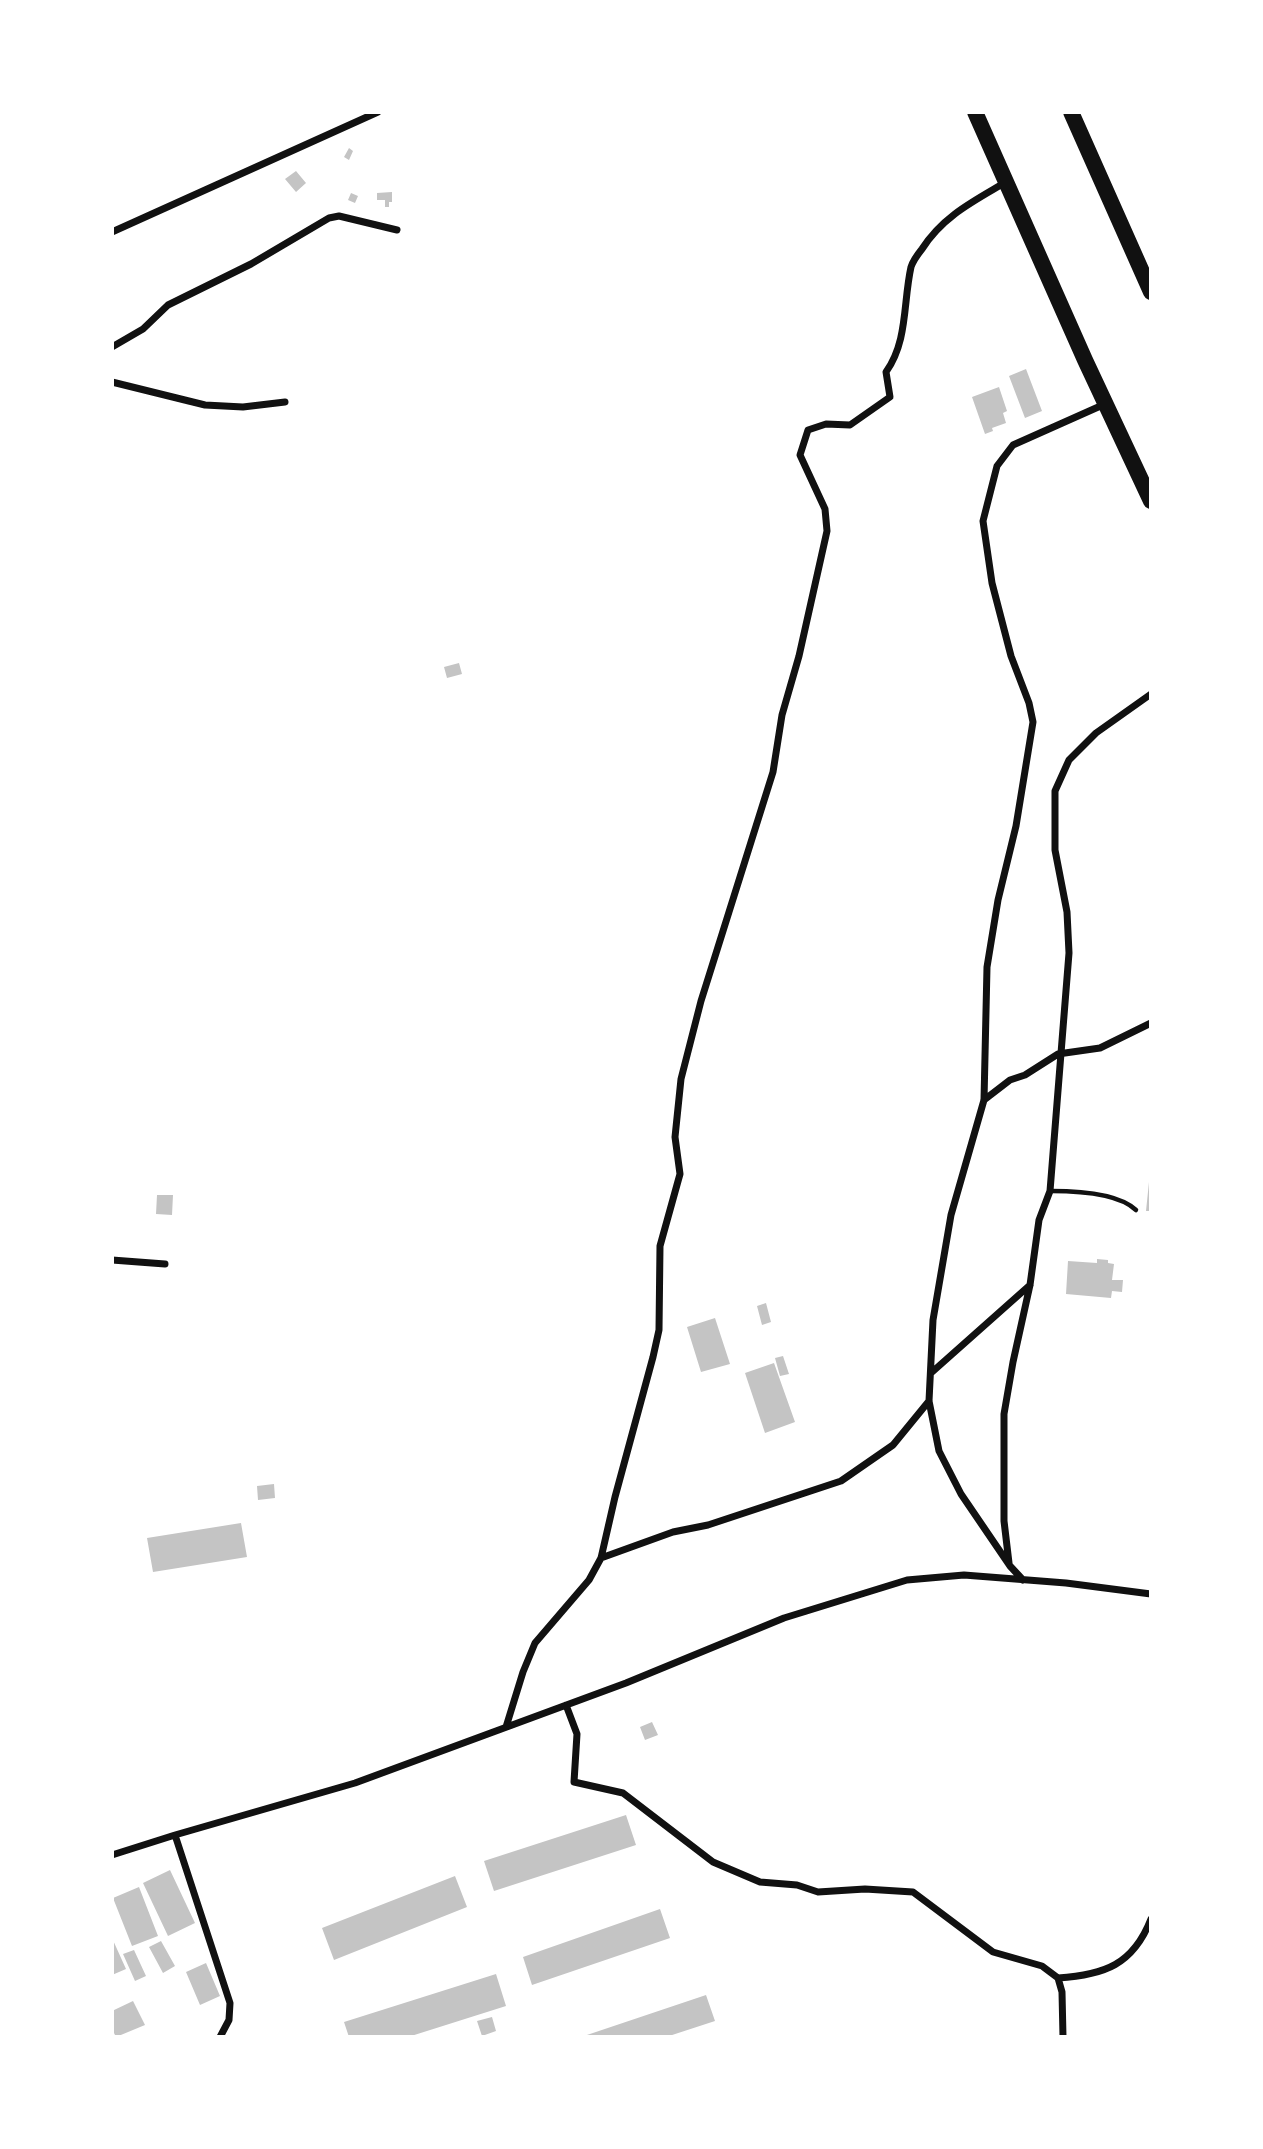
<!DOCTYPE html>
<html>
<head>
<meta charset="utf-8">
<style>
	body { margin:0 }
	#map { position:relative; width:1263px; height:2149px; overflow:hidden; background:#fff; font-family:"Sofia Sans Condensed",sans-serif }
	canvas { display:block }
	.frame { position:absolute; inset:0; border:114px solid #fff; pointer-events:none }
</style>
</head>
<body>
<div id="map">
<canvas width="1263" height="2149"></canvas>
<div class="frame"></div>
</div>
<script>
const g = document.querySelector('canvas').getContext('2d');
g.lineJoin = 'round';
function fillPath(path, color) { g.fillStyle = color; g.fill(path, 'evenodd'); }
function stroke(path, color, width, dash) { g.strokeStyle = color; g.lineWidth = width; g.lineCap = dash ? 'butt' : 'round'; g.setLineDash(dash || []); g.stroke(path); }
fillPath(new Path2D(`
	M349,148L353,151L349,160L344,157Z
	M296,171L306,183L296,192L285,179Z
	M392,192V202H389V207H385V200H377V193Z
	M351,193L358,196L355,203L348,200Z
	M1026,369L1042,411L1025,418L1009,376Z
	M999,387L1007,411L1003,413L1006,423L992,428L993,431L985,434L972,397Z
	M459,663L462,674L447,678L444,667Z
	M1149,1182H1151V1211H1146Z
	M157,1195H173L172,1215L156,1214Z
	M1097,1259L1108,1260V1263L1114,1264L1112,1280H1123L1122,1292L1112,1291L1111,1298L1066,1294L1068,1261L1097,1263Z
	M766,1303L771,1322L762,1325L757,1306Z
	M715,1318L730,1364L701,1372L687,1327Z
	M783,1356L789,1374L780,1376L775,1358Z
	M774,1363L795,1422L765,1433L745,1373Z
	M274,1484L275,1498L258,1500L257,1486Z
	M241,1523L247,1557L153,1572L147,1538Z
	M652,1722L658,1735L645,1740L640,1727Z
	M626,1815L636,1845L494,1891L484,1861Z
	M170,1870L195,1923L168,1936L143,1883Z
	M455,1876L467,1907L334,1960L322,1928Z
	M139,1887L158,1936L132,1946L113,1898Z
	M660,1909L670,1938L532,1985L523,1957Z
	M112,1938L126,1969L112,1975Z
	M161,1941L175,1966L163,1973L149,1947Z
	M134,1950L146,1976L135,1981L123,1954Z
	M206,1963L220,1996L200,2005L186,1972Z
	M496,1974L506,2006L408,2037H349L344,2022Z
	M706,1995L715,2021L666,2037H581Z
	M133,2001L145,2025L116,2037L112,2029V2011Z
	M492,2017L496,2031L482,2036L477,2021Z`), '#c4c4c4');
stroke(new Path2D(`
	M1051,1191C1074,1191 1118,1193 1136,1210`), '#111', 4.5);
stroke(new Path2D(`
	M112,232L378,112
	M112,347L143,329L168,305L251,264L329,218L339,216L397,230
	M112,382L205,405L243,407L285,402
	M984,1100L1010,1080L1025,1075L1058,1054L1100,1048L1151,1023
	M112,1260L165,1264
	M931,1373L1030,1285
	M601,1558L673,1532L708,1525L841,1481L893,1445L929,1401
	M1009,1563L1004,1521V1414L1013,1362L1030,1285L1039,1220L1050,1191L1069,953L1067,912L1055,850V791L1069,760L1096,733L1151,694
	M1023,1580L1010,1566L961,1494L939,1451L929,1401L933,1320L951,1215L984,1100L987,967L998,900L1016,826L1033,722L1029,703L1011,656L992,583L983,521L997,466L1013,445L1105,404
	M566,1705L577,1734L574,1782L623,1793L713,1862L760,1882L797,1885L818,1892L865,1889L913,1892L993,1952L1042,1966L1058,1978L1062,1992L1063,2037
	M506,1727L523,1672L535,1643L589,1580L601,1558L615,1497L653,1357L659,1330L660,1246L680,1174L675,1137L681,1079L701,1001L773,772L782,715L799,656L827,531L825,509L800,455L808,430L826,424L850,425L890,397L886,372C908,341 903,303 911,267C913,261 918,254 922,249C943,216 974,201 1006,182
	M175,1835L230,2003L229,2020L220,2037
	M112,1855L175,1835L355,1783L626,1683L784,1618L907,1580L964,1575L1066,1583L1151,1594
	M1058,1978C1104,1975 1133,1965 1151,1919`), '#111', 7);
stroke(new Path2D(`
	M975,112L1085,360L1151,501
	M1071,112L1151,292`), '#111', 16);
</script>
</body>
</html>
